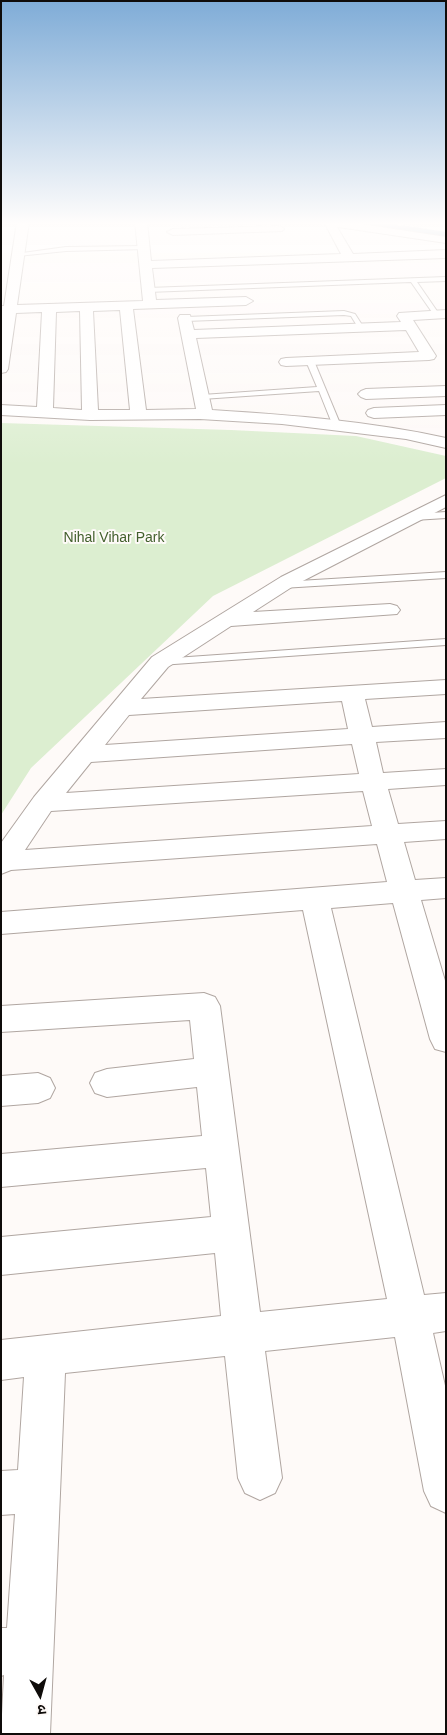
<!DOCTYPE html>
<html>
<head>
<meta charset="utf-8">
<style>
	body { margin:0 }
	#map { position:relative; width:447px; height:1735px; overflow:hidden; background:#fefaf8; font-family:Helvetica,"Noto Sans Devanagari",sans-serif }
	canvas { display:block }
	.frame { position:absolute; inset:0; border:2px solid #0f0c0a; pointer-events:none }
	.north { position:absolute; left:15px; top:1670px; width:50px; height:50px; -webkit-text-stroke:4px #fefaf8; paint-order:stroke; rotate:173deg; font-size:14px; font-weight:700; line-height:20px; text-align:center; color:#0f0c0a }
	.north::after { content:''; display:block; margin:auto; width:18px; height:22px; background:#0f0c0a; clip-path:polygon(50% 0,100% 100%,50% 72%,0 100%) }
</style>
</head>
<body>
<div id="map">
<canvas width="447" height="1735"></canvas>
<div class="frame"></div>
<div class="north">उ</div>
</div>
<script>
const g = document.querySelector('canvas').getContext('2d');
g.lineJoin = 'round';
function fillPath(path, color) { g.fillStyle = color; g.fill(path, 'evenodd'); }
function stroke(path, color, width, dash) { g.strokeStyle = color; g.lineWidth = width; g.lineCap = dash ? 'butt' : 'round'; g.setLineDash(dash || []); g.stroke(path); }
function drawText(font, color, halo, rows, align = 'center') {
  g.font = font + ' Helvetica,sans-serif'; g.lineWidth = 4; g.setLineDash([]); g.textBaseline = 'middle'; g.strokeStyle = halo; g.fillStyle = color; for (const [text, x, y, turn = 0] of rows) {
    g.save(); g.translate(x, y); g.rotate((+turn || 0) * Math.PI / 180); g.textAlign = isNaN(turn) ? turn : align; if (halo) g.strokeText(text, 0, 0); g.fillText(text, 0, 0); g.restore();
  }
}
fillPath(new Path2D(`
	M1,423L231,430L356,436L446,456V478L213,596L31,768L1,815Z`), '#dceed0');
fillPath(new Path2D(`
	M357,222H382L446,232V238L362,225Z`), '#82a0bd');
const lane = new Path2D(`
	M396,222H402L404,225L399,226Z
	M144,246L146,249L66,251L18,256L15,254L66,247Z
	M446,277V281L417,282L439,314L436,316L434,315L411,282L148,292L145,290L148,288Z
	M344,311L355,314L364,328L363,329H359L351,316L344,315L186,321L183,319L186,317Z
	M307,359L314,361L341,426L340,428L333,426L319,391L202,399L198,397L202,395L317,387L306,361Z
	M446,512V518L414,520L409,517L414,514Z
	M446,572V578L282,588L277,585L282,582Z
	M446,639V645L160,665L154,662L160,659Z`);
const street = new Path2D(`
	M17,222H29L17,305L143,301L135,222H147L151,261L341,254L324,222H334L353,254L446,250V258L152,268L156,300L246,297L253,301L246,305L133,309L146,410L196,409L178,318L180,315H190L194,330L401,322L397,316L399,313L446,310V318L413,320L436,356L434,359L429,360L286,366L281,365L279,362L281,359L286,358L419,352L406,330L196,338L212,410C290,415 369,421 446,438V448L406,439L282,424L200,419L90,420L1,415V405L37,407L42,312L16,313L8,369L6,372L1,373V306H4ZM120,310L130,410H98L93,311ZM80,311L82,410L53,408L56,312Z
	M278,226L282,227L284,229L282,231L173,235L167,232L173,229Z
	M446,386V396L366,399L361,397L358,394L361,391L366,389Z
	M446,405V415L374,418L368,416L366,413L368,410L374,408Z
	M446,495V507L295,585L253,612L390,604L397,606L400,610L397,614L231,626L168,667L141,699L446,680V694L365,699L372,727L446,722V738L376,742L383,773L446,769V785L388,789L398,824L446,821V839L404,842L415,880L446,878V898L421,900L446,984V1052L435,1049L430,1039L393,903L331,908L424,1295L446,1293V1331L433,1333L446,1390V1513L431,1506L424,1491L395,1337L265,1351L282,1478L275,1493L260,1500L245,1493L238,1478L225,1356L65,1373L50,1734H1L4,1675L1,1676V1628H7L15,1514L1,1515V1471L18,1470L24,1377L1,1380V1340L221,1316L215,1253L1,1275V1237L211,1217L206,1168L1,1187V1154L202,1136L197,1087L107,1097L95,1093L90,1083L95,1073L107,1069L194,1059L190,1020L1,1032V1006L204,993L215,997L220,1006L260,1312L387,1299L303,910L1,934V912L387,882L377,844L11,870L1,874V843L34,797L152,657L281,577ZM342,701L348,729L105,745L129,715ZM352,744L359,774L66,793L91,762ZM363,791L372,826L25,850L51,811Z
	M38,1073L50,1078L55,1088L50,1098L38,1103L1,1106V1076Z`);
const secondary = new Path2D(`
	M320,222H348L446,237V243L325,225Z`);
stroke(lane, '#b0a6a1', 2);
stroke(street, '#b0a6a1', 2);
stroke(secondary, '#b0a6a1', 2);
fillPath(lane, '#fff');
fillPath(street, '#fff');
fillPath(secondary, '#fff');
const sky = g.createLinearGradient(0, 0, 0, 465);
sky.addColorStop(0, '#7facd7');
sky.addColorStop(0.48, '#fffdfc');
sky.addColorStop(1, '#fffdfc00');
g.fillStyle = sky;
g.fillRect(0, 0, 447, 465);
drawText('14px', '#43602d', '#fefaf8', [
	["Nihal Vihar Park",114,538]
]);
</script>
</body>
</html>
